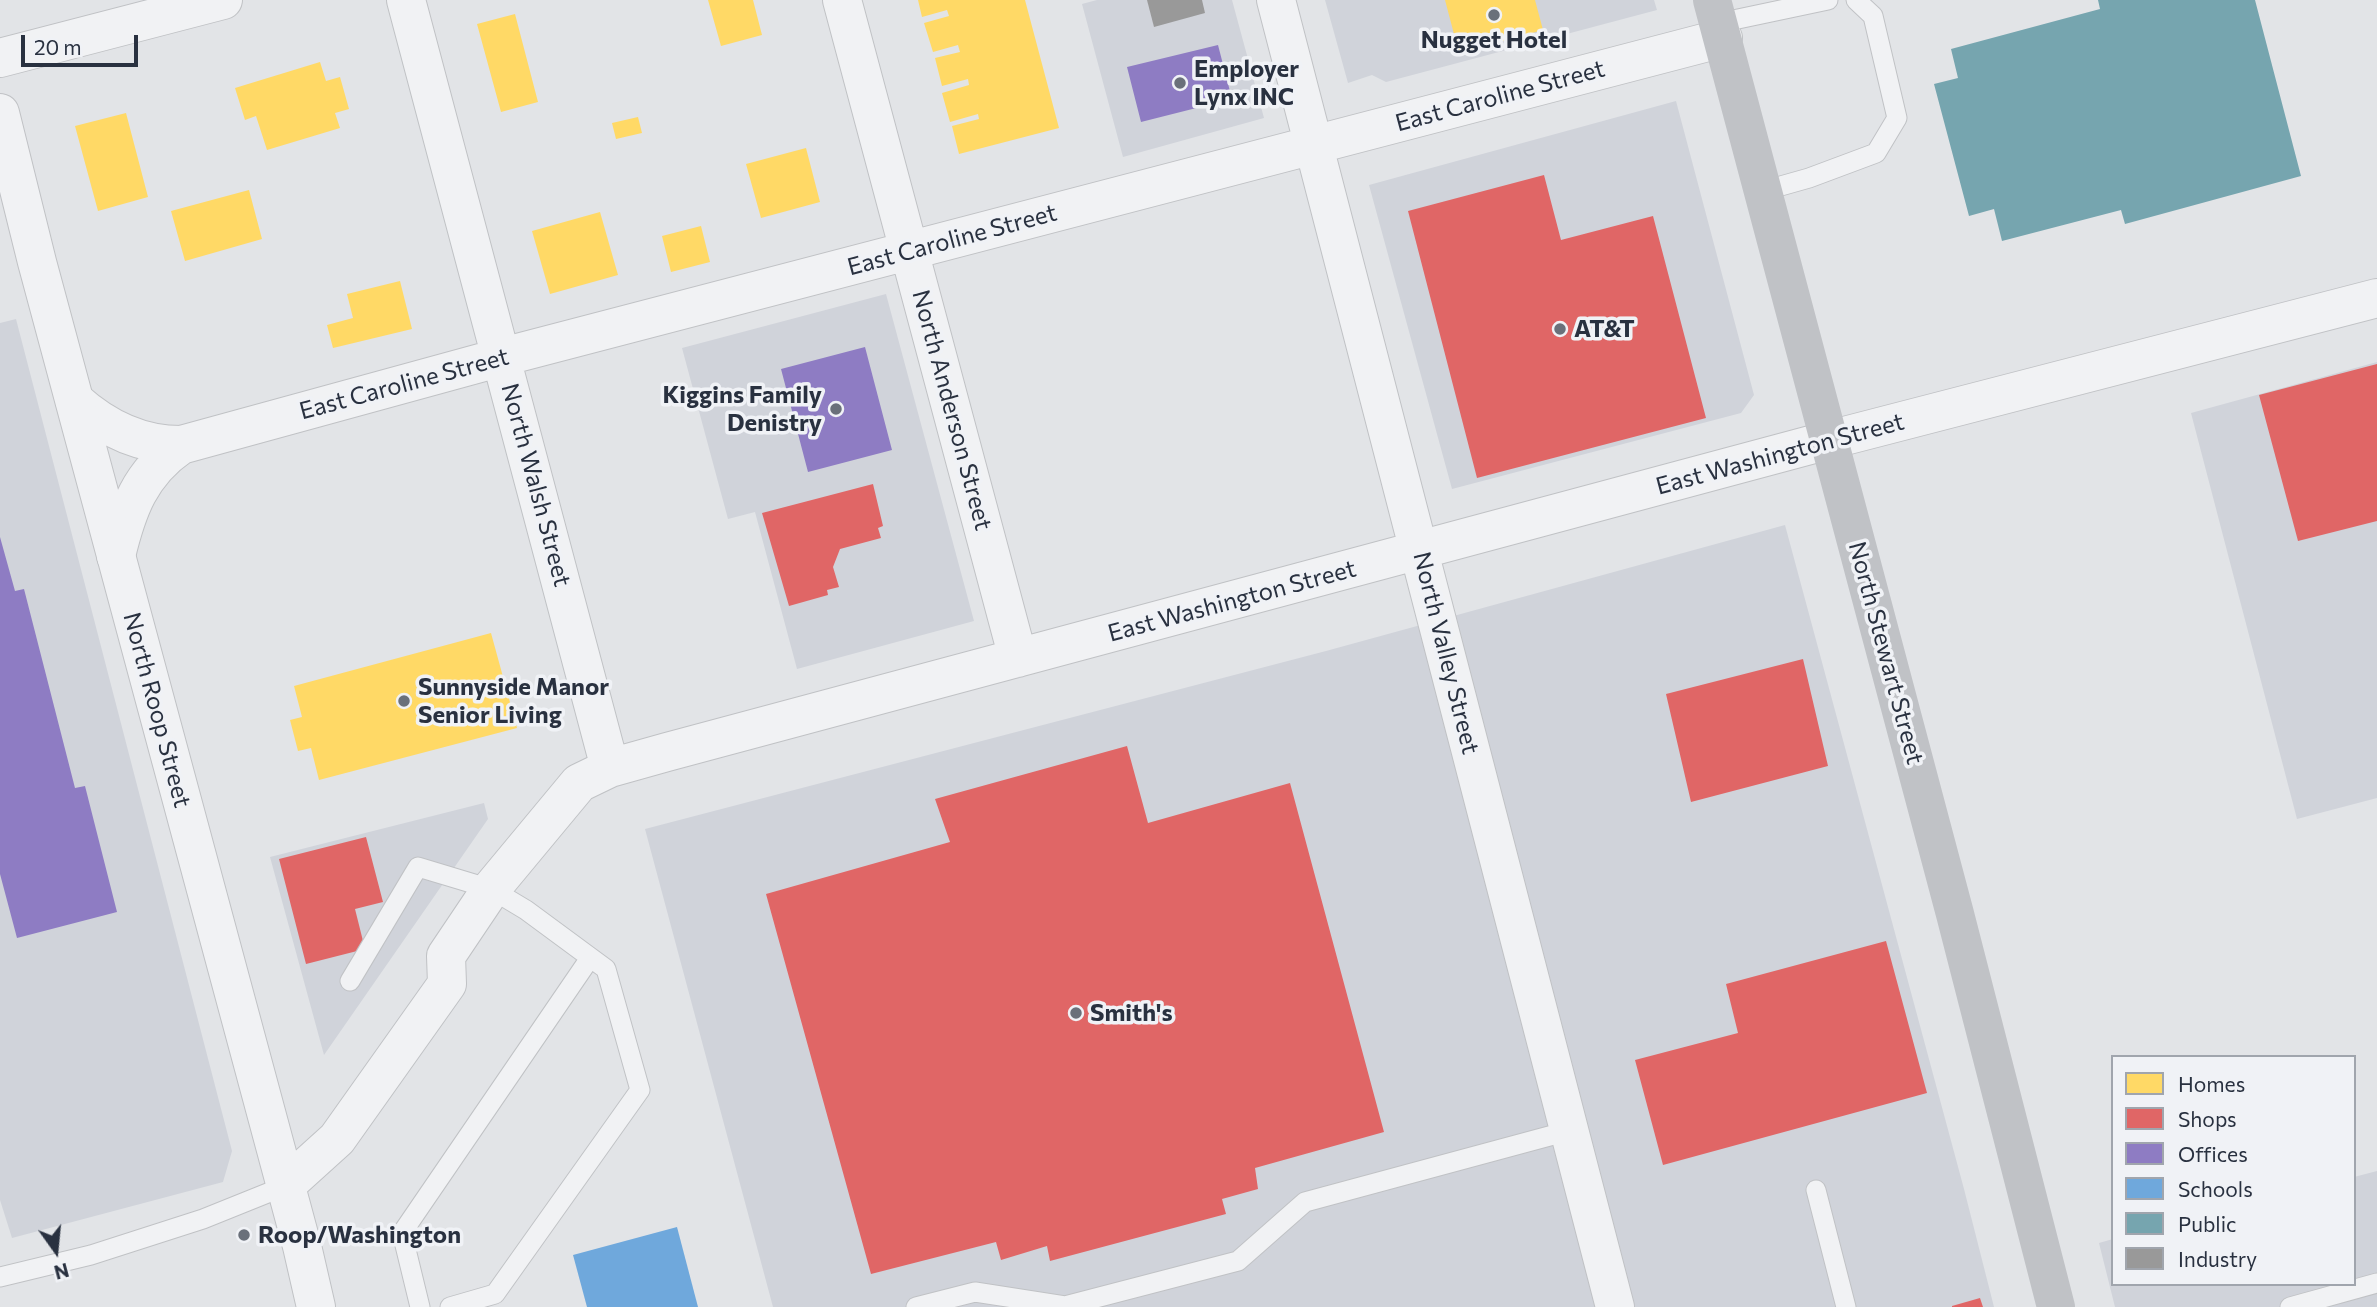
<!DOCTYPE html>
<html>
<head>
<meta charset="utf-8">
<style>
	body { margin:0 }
	#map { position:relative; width:2377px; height:1307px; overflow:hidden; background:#e2e4e7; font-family:Commissioner,sans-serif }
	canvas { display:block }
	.legend { position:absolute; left:2111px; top:1055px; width:245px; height:231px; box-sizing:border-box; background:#f0f2f6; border:2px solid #a0a5ad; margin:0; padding:9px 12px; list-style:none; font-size:21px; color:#293140 }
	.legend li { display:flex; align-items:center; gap:14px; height:35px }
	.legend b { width:35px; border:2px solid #a0a5ad }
	.north { position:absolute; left:21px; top:1216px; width:70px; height:70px; -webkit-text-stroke:5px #f0f2f6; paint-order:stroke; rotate:165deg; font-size:19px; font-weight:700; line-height:28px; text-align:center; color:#293140 }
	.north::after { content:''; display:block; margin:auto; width:24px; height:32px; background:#293140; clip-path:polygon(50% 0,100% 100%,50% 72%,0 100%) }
	.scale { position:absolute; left:21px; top:35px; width:117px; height:32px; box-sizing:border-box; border:4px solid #293140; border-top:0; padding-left:9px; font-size:21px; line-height:24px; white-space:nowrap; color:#293140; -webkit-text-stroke:5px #f0f2f6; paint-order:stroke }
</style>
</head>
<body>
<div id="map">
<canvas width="2377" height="1307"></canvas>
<ul class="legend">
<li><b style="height:19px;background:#ffd966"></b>Homes</li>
<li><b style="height:19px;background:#e06666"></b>Shops</li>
<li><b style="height:19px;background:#8e7cc3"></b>Offices</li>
<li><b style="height:19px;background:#6fa8dc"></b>Schools</li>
<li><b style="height:19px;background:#76a5af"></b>Public</li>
<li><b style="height:19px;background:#999"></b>Industry</li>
</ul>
<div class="north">N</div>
<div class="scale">20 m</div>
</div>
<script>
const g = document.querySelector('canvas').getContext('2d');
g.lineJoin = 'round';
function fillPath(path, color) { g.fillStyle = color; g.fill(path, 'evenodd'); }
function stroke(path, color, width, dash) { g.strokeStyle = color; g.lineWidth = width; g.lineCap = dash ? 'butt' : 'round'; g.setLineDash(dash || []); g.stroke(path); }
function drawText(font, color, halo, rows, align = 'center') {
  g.font = font + ' Commissioner,sans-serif'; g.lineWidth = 7; g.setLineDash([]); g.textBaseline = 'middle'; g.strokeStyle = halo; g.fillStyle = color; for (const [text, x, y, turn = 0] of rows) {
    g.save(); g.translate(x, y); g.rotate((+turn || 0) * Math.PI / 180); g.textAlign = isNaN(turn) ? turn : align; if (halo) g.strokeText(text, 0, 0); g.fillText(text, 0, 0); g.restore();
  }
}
fillPath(new Path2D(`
	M1097,0H1232L1264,118L1123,157L1082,4Z
	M1325,0H1654L1657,10L1386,82L1372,75L1348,83Z
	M1676,101L1754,395L1741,413L1452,489L1369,185Z
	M886,294L974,621L797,669L755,512L728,519L682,348Z
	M16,319L232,1151L223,1182L12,1238L0,1200V323Z
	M2377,362V798L2297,819L2191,413Z
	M1785,525L1964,1189L1994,1307H773L645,829L1326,651Z
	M484,803L488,819L324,1055L270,857Z
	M2377,1171V1307H2115L2099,1243L2113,1239V1284H2354V1177Z`), '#d0d3da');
fillPath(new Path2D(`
	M708,0H753L762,35L721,46Z
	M918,0H1025L1059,128L959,154L952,126L979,119L978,114L950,122L942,93L969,85L968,79L942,86L935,58L960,52L958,45L933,52L924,23L949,16L947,10L922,17Z
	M1445,0H1535L1543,30L1459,53Z
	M515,14L538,102L501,112L477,24Z
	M320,62L326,81L340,77L349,109L335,113L340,128L267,150L256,116L245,120L235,88Z
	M126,113L148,197L98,211L75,126Z
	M638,117L642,133L616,139L612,123Z
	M806,148L820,202L761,218L746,164Z
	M249,190L262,239L185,261L171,211Z
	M600,212L618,275L550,294L532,231Z
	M701,226L710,262L671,272L662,236Z
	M400,281L412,329L333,348L327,325L353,318L347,294Z
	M491,633L517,728L319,780L311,748L298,751L290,720L302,717L294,686Z`), '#ffd966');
fillPath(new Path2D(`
	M1544,175L1561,240L1653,216L1706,418L1477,478L1408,211Z
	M2377,364V521L2298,541L2259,395Z
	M873,484L883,526L878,528L881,538L840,549L833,567L839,587L827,590L828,595L789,606L762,513Z
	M1803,659L1828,766L1691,802L1666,694Z
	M1127,746L1148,823L1290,783L1384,1132L1255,1168L1258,1189L1222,1199L1226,1214L1050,1261L1047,1246L1001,1260L996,1242L871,1274L766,894L950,842L935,799Z
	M366,837L383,902L355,909L365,949L306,964L279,859Z
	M1886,941L1927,1093L1663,1165L1635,1060L1738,1033L1726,984Z
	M1980,1298L1983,1307H1952V1306Z`), '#e06666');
fillPath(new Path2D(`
	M1218,45L1232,99L1141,122L1127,67Z
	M865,347L892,450L808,472L781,369Z
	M0,537L15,591L24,589L75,788L85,786L117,912L17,938L0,874Z`), '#8e7cc3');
fillPath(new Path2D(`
	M677,1227L698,1307H587L573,1255Z`), '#6fa8dc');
fillPath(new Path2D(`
	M2098,0H2255L2301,176L2125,224L2121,210L2002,241L1994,209L1969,216L1934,84L1958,78L1951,49L2100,9Z`), '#76a5af');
fillPath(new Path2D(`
	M1147,0H1202L1205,13L1154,27Z`), '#999');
const service = new Path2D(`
	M1719,23L1828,0
	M1763,191L1809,178L1876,153L1897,118L1873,16L1856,0
	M350,981L418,867L491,889L526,910L606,969L640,1090L495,1294L450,1307
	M1816,1190L1846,1307
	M0,1277L91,1255L203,1219L285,1186
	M420,1307L402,1233L590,958
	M916,1307L975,1292L1065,1306L1238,1261L1305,1202L1568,1131
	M2290,1307L2377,1283`);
const minor = new Path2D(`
	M406,0L610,768
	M842,0L1018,658
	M1276,0L1615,1307
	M75,401C105,428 140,445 181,445L502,357L1723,38
	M116,556C127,510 140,473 181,445
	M285,1186L337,1139L447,984L446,956L491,889L579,783L610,768L667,752L1829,440`);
const tertiary = new Path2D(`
	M0,58L223,0
	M0,113L37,262L302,1246L316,1307
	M1829,440L2377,298`);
stroke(service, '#c0c2c5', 21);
stroke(minor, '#c0c2c5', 40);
stroke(tertiary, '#c0c2c5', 40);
stroke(service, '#f1f2f4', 19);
stroke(minor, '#f1f2f4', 38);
stroke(tertiary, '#f1f2f4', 38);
stroke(new Path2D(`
	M1712,0L1955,914L2056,1307`), '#c0c2c6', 38);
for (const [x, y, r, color] of [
	[1494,15,7,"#6a707a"],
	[1180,83,7,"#6a707a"],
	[1560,329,7,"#6a707a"],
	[836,409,7,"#6a707a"],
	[404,701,7,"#6a707a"],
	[1076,1013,7,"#6a707a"],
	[244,1235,7,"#6a707a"]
]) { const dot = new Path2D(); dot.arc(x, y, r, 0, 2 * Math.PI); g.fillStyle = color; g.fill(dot); stroke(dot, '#f0f2f6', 2.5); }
drawText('bold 24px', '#293140', '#f0f2f6', [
	["Nugget Hotel",1494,40,"center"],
	["Employer",1194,69],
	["Lynx INC",1194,97],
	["AT&T",1574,329],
	["Kiggins Family",822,395,"right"],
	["Denistry",822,423,"right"],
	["Sunnyside Manor",418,687],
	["Senior Living",418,715],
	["Smith's",1090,1013],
	["Roop/Washington",258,1235]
], 'left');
drawText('24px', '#293140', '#f0f2f6', [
	["East Caroline Street",1500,96,-15],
	["East Caroline Street",952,240,-15],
	["East Caroline Street",404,384,-15],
	["North Anderson Street",952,410,75],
	["East Washington Street",1780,454,-15],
	["North Walsh Street",536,485,75],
	["East Washington Street",1232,601,-15],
	["North Valley Street",1446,653,76],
	["North Stewart Street",1886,653,75],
	["North Roop Street",157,710,75]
]);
</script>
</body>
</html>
